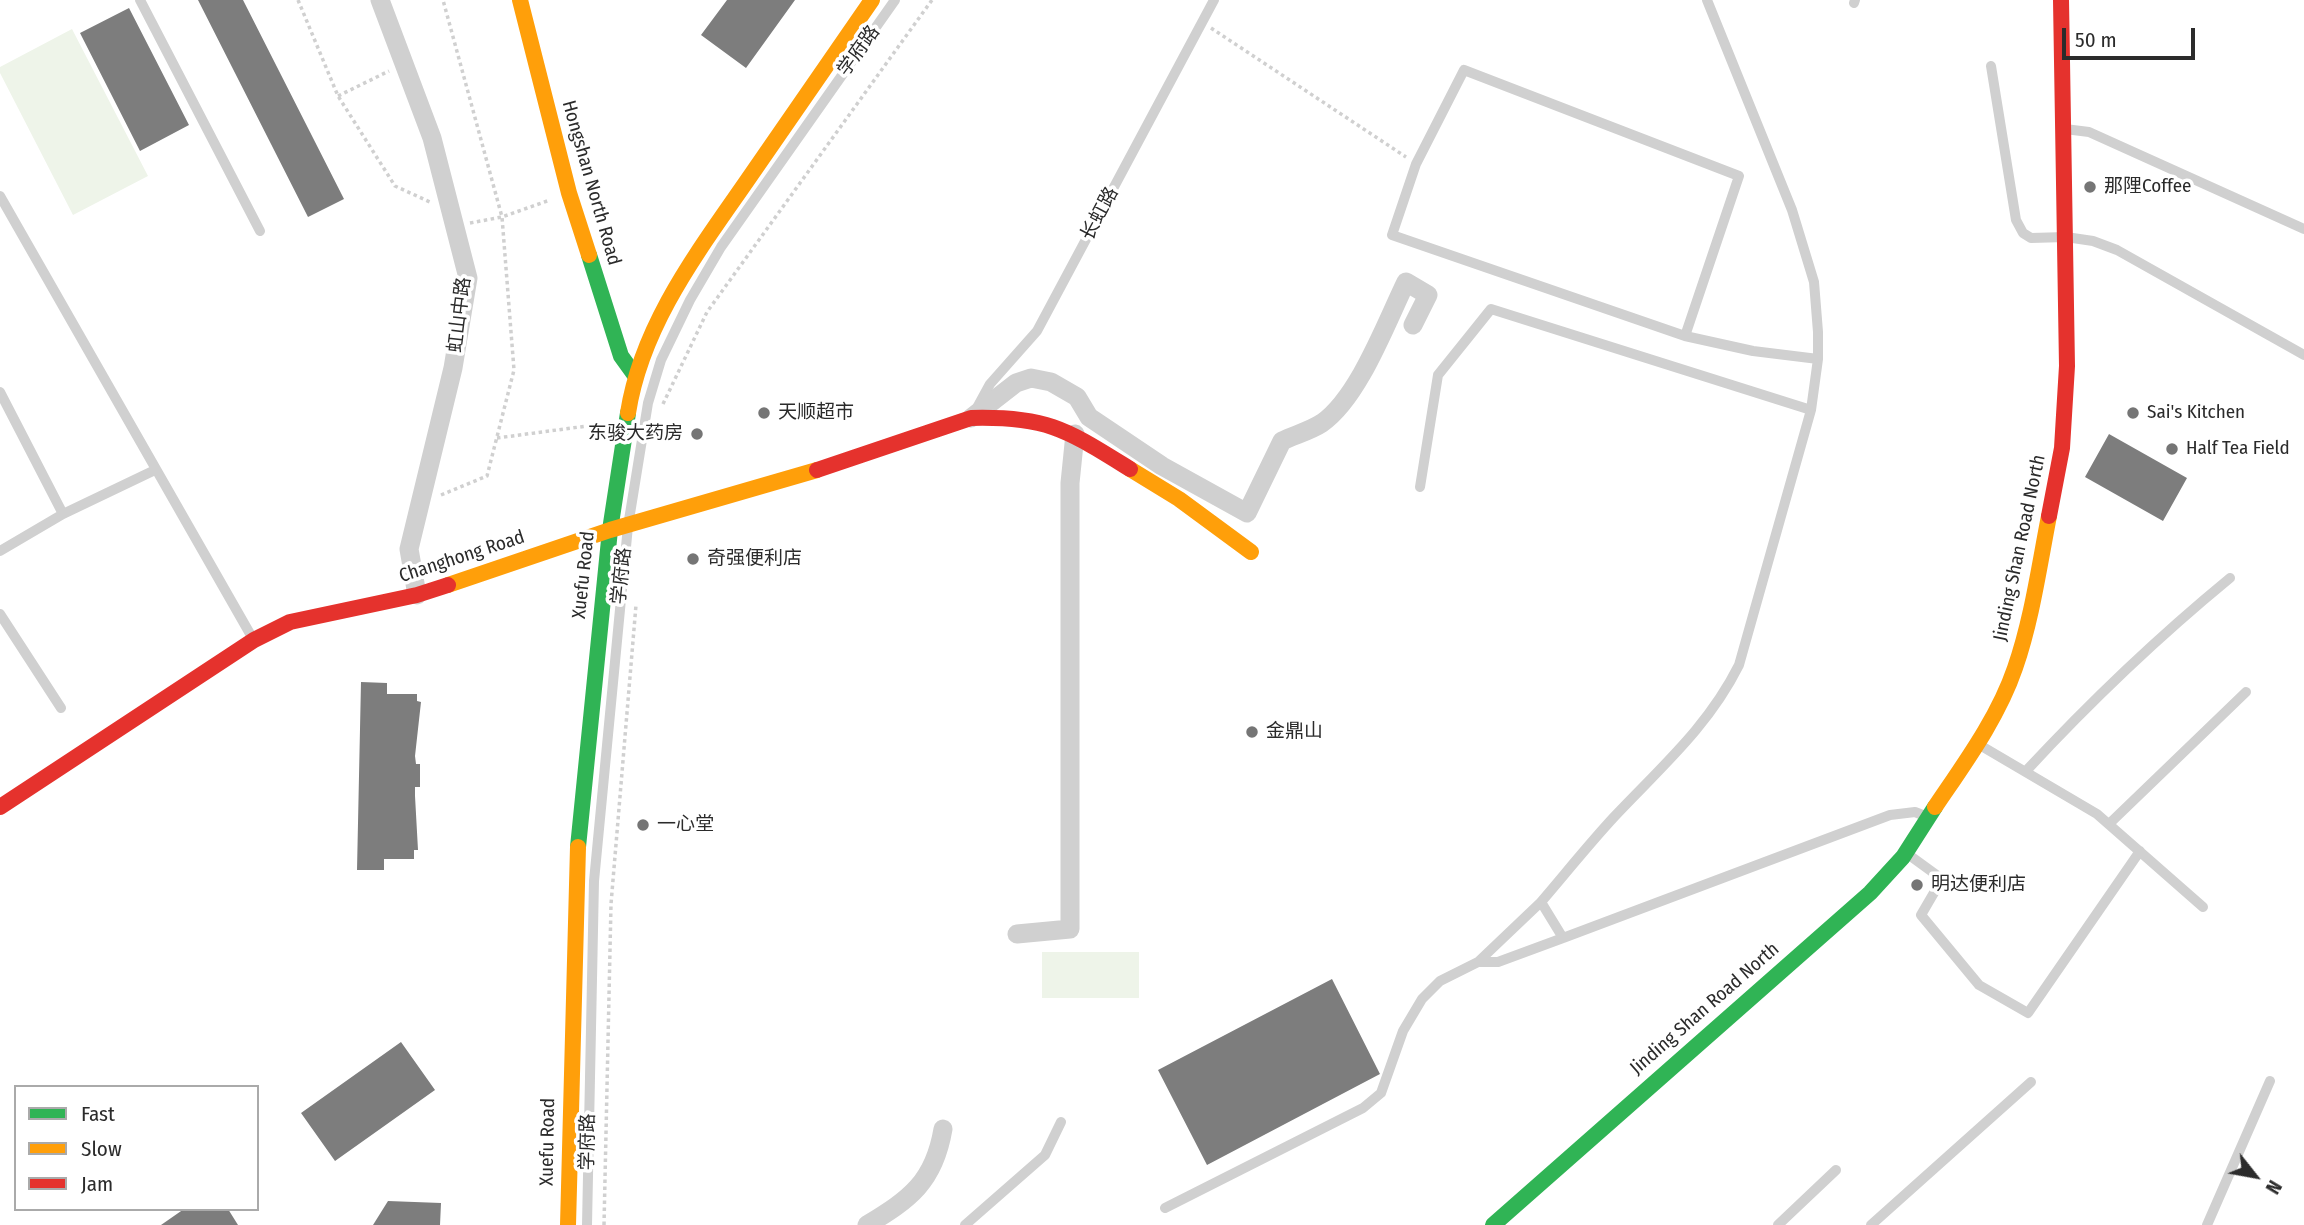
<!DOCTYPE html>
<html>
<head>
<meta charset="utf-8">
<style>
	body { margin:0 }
	#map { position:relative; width:2304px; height:1225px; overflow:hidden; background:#fff; font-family:"Fira Sans Condensed",sans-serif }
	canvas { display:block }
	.legend { position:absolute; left:14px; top:1085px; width:245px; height:126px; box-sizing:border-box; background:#fff; border:2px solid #aaa; margin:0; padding:9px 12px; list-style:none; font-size:21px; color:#2b2b2b }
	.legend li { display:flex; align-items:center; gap:14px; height:35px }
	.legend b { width:35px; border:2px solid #aaa }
	.north { position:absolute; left:2220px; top:1141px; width:70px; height:70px; -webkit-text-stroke:5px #fff; paint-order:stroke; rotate:121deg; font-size:19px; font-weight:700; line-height:28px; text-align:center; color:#2b2b2b }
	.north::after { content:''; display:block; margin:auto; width:24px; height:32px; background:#2b2b2b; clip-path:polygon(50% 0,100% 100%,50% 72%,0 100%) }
	.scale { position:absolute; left:2062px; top:28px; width:133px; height:32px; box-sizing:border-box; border:4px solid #2b2b2b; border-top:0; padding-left:9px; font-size:21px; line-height:24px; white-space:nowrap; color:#2b2b2b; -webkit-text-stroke:5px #fff; paint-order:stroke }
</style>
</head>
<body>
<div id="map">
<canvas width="2304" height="1225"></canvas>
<ul class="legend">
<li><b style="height:9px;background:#30b455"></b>Fast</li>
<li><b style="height:9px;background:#ff9f0a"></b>Slow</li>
<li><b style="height:9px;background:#e5322d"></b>Jam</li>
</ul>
<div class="north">N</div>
<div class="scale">50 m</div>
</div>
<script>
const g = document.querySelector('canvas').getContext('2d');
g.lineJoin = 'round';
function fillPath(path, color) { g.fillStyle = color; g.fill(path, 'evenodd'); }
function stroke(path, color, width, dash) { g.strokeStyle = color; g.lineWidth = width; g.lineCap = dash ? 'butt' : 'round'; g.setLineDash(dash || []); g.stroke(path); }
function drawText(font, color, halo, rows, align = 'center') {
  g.font = font + ' "Fira Sans Condensed","Noto Sans SC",sans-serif'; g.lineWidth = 7; g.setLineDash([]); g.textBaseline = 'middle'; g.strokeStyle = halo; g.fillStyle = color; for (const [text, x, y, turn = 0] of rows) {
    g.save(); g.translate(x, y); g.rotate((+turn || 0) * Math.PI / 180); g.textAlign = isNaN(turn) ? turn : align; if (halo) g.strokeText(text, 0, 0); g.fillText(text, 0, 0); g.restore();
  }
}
fillPath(new Path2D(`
	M72,29L148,176L73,215L0,73V67Z
	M1042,952H1139V998H1042Z`), '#eef4e9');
fillPath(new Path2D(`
	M198,0H243L344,199L308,217Z
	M727,0H795L746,68L701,35Z
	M129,8L189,125L140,151L80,33Z
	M2109,434L2187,478L2163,521L2085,477Z
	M361,682L387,683V694H417V701L421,702L415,756L416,764H420V787H415V796L418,850H414V859H384V870H357Z
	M1332,979L1380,1074L1207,1165L1158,1070Z
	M401,1042L435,1090L335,1161L301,1113Z
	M388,1201L441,1203L440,1225H373Z
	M184,1209H228L238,1225H161Z`), '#7d7d7d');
stroke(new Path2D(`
	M298,0L338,96L395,186L430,202
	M1211,28L1406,157
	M338,96L389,71
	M470,223L502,217L550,200
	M663,404L707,312L932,0
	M497,438L602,424
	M441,495L487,476L514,370L502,217L443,0
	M604,1225L611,904L636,605`), '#d0d0d0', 3.5, [3.5, 3.5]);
stroke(new Path2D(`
	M140,0L260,231
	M1707,0L1792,210L1814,282L1818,332V359L1811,410L1739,665C1708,727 1661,767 1614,817C1589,844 1565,874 1541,902L1563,938L1890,815L1915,812L1925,816
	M1854,3L1855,0
	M1991,66L2016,220L2023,233L2031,238L2066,237L2093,241L2117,250L2304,355
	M2065,129L2089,132L2304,229
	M0,196L253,639
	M1685,336L1739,176L1464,70L1416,164L1392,235L1685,336L1753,351L1818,359
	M0,392L63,514L155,470
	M978,406L990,384L1037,331L1214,0
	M1420,487L1438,375L1491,309L1811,410
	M0,551L63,514
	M0,614L61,708
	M1978,744L2097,814L2203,907
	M2026,771C2090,702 2157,638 2230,578
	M2109,824L2246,692
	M1909,855L1942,879L1921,915L1979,985L2028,1013L2140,851
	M1478,962H1498L1563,938
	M1165,1208L1363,1108L1381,1093L1403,1031L1422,999L1440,981L1478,962L1541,902
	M587,1225L594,881L628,526L648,403L661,360L690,300L721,247L895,0
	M965,1225L1045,1155L1061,1122
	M1778,1225L1836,1170
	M1871,1225L2031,1082
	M2207,1225L2270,1081`), '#d0d0d0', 10);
stroke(new Path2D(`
	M380,0L432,138L468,278L453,368L409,549L417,595
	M971,418L1016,383L1031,378L1051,382L1077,397L1089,417L1162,466L1247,513L1282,441C1294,435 1310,431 1322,423C1359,397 1386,323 1406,282L1428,295L1413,325
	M1017,934L1070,929V483L1075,434
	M867,1225C910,1199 934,1182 943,1129`), '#d0d0d0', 19);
stroke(new Path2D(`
	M589,255L621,356L634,374
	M578,847L610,530L628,413
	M1493,1225L1870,893L1903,857L1935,807`), '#30b455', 16);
stroke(new Path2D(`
	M520,0L569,193L589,255
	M628,413C642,323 700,249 751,175C791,117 832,58 872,0
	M1130,469L1179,499L1251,552
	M448,585L610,530L817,470
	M1935,807C1964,764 1998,718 2015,668C2032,619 2039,567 2049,516
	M568,1225L578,847`), '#ff9f0a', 16);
stroke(new Path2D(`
	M817,470L971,418C1048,416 1067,430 1130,469
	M2049,516L2062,448L2067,366L2061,0
	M0,807L254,640L290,622L417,595L448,585`), '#e5322d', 16);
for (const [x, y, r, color] of [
	[2090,187,7,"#757575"],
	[764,413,7,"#757575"],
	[2133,413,7,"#757575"],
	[697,434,7,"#757575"],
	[2172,449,7,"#757575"],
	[693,559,7,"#757575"],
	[1252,732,7,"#757575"],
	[643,825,7,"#757575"],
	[1917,885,7,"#757575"]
]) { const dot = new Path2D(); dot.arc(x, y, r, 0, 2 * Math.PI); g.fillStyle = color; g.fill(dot); stroke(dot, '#fff', 2.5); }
drawText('19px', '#2b2b2b', '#fff', [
	["学府路",859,51,-54],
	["Hongshan North Road",591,183,74],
	["长虹路",1100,214,-62],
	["虹山中路",460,315,-83],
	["Jinding Shan Road North",2020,548,-78],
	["Changhong Road",462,557,-18],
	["Xuefu Road",584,575,-84],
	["学府路",622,576,-84],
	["Jinding Shan Road North",1705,1009,-41],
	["Xuefu Road",548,1142,-89],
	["学府路",588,1142,-89]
]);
drawText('19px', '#2b2b2b', '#fff', [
	["那䧉Coffee",2104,187],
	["天顺超市",778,413],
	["Sai's Kitchen",2147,413],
	["东骏大药房",683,434,"right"],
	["Half Tea Field",2186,449],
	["奇强便利店",707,559],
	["金鼎山",1266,732],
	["一心堂",657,825],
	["明达便利店",1931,885]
], 'left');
</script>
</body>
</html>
